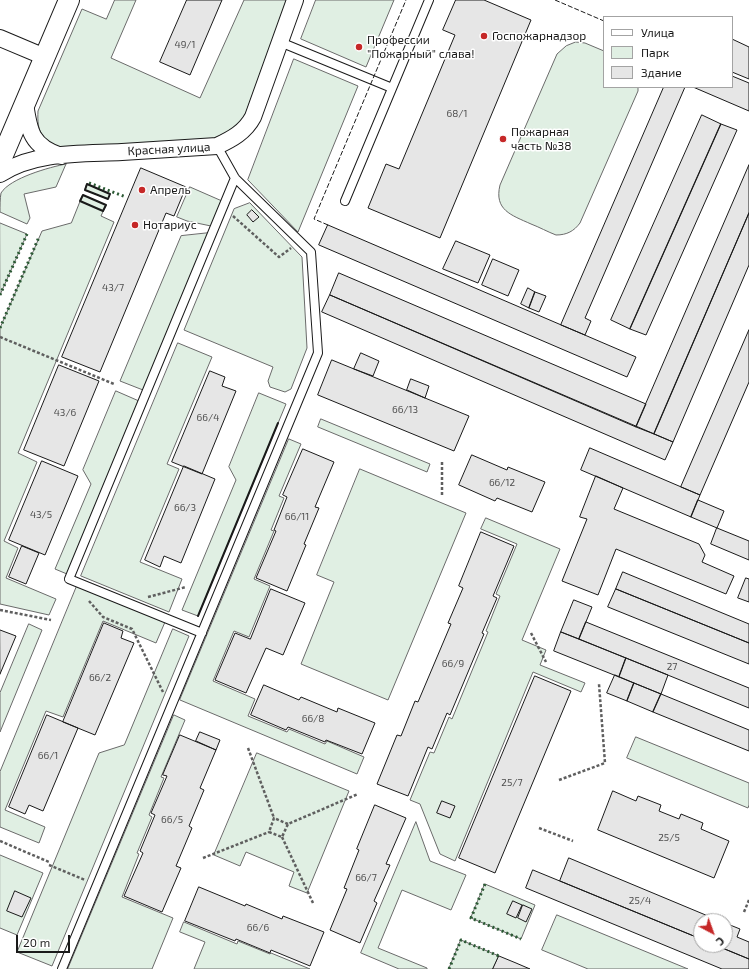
<!DOCTYPE html>
<html>
<head>
<meta charset="utf-8">
<style>
	body { margin:0 }
	#map { position:relative; width:749px; height:969px; overflow:hidden; background:#fff; font-family:"Exo 2",sans-serif }
	canvas { display:block }
	.legend { position:absolute; left:603px; top:16px; width:130px; height:72px; box-sizing:border-box; background:#fff; border:1px solid #a3a3a3; margin:0; padding:5px 7px; list-style:none; font-size:12px; color:#1a1a1a }
	.legend li { display:flex; align-items:center; gap:8px; height:20px }
	.legend b { width:20px; border:1px solid #a3a3a3 }
	.north { position:absolute; left:693px; top:913px; width:40px; height:40px; box-sizing:border-box; background:#fff; border:1px solid #a3a3a3; border-radius:50%; rotate:139deg; font-size:11px; font-weight:700; line-height:16px; text-align:center; color:#1a1a1a }
	.north::after { content:''; display:block; margin:auto; width:14px; height:18px; background:#c62828; clip-path:polygon(50% 0,100% 100%,50% 72%,0 100%) }
	.scale { position:absolute; left:16px; top:935px; width:54px; height:18px; box-sizing:border-box; border:2px solid #1a1a1a; border-top:0; padding-left:5px; font-size:12px; line-height:14px; white-space:nowrap; color:#1a1a1a; -webkit-text-stroke:3px #fff; paint-order:stroke }
</style>
</head>
<body>
<div id="map">
<canvas width="749" height="969"></canvas>
<ul class="legend">
<li><b style="height:5px;background:#fff"></b>Улица</li>
<li><b style="height:11px;background:#e0efe3"></b>Парк</li>
<li><b style="height:11px;background:#e6e6e6"></b>Здание</li>
</ul>
<div class="north">С</div>
<div class="scale">20 m</div>
</div>
<script>
const g = document.querySelector('canvas').getContext('2d');
g.lineJoin = 'round';
function fillPath(path, color) { g.fillStyle = color; g.fill(path, 'evenodd'); }
function stroke(path, color, width, dash) { g.strokeStyle = color; g.lineWidth = width; g.lineCap = dash ? 'butt' : 'round'; g.setLineDash(dash || []); g.stroke(path); }
function drawText(font, color, halo, rows, align = 'center') {
  g.font = font + ' "Exo 2",sans-serif'; g.lineWidth = 3; g.setLineDash([]); g.textBaseline = 'middle'; g.strokeStyle = halo; g.fillStyle = color; for (const [text, x, y, turn = 0] of rows) {
    g.save(); g.translate(x, y); g.rotate((+turn || 0) * Math.PI / 180); g.textAlign = isNaN(turn) ? turn : align; if (halo) g.strokeText(text, 0, 0); g.fillText(text, 0, 0); g.restore();
  }
}
const green = new Path2D(`
	M115,0H136L111,58L200,98L244,0H287L243,121L236,128L213,139L58,148C41,137 37,132 38,111L82,9L106,19Z
	M316,0H394L366,67L301,39Z
	M576,42L585,43L604,51V87H638V91L580,223C574,231 567,235 556,235C548,232 539,227 531,224C511,215 494,210 500,185L557,54L566,46Z
	M294,59L358,86L298,232L248,180Z
	M66,164L56,187L24,194L30,218L27,224L0,212C0,206 0,198 1,193C10,178 50,167 66,164Z
	M87,184L110,194L108,199L85,190Z
	M190,187L222,201L211,226L187,221L177,217Z
	M83,195L106,205L101,216L114,222L18,453L37,462L4,541L18,548L6,578L56,599L49,615L0,604V328L42,231L71,223Z
	M250,203L302,257L307,348L291,389L285,392L270,387L268,381L273,367L184,330L234,209Z
	M0,223L27,234L0,295Z
	M209,233L143,390L120,381L181,236Z
	M178,343L212,357L167,464L179,469L140,562L182,579L169,612L81,576Z
	M116,391L139,401L67,574L55,569L91,484L83,470Z
	M259,393L286,404L198,616L182,610L236,480L229,467Z
	M321,419L430,464L427,472L318,427Z
	M289,439L301,444L279,496L284,498L271,530L274,531L254,579L270,586L249,637L234,631L213,681L255,699L248,716L287,732L289,729L325,744L327,741L364,757L357,774L180,700Z
	M360,469L466,513L388,700L301,664L334,582L317,575Z
	M486,518L560,549L522,640L546,650L540,665L585,683L581,692L533,672L455,861L440,854L420,804L410,800L430,752L434,753L449,717L452,719L488,632L486,631L500,596L496,594L517,544L481,529Z
	M77,586L165,622L156,643L103,621L63,717L46,711L5,810L45,827L39,843L0,827V772Z
	M29,624L42,630L0,732V693Z
	M173,629L189,636L52,966L17,952L99,753L124,745Z
	M174,715L185,720L161,777L164,778L149,815L152,817L137,853L139,854L122,897L173,918L152,969H68Z
	M636,737L749,783V805L748,808L627,758Z
	M257,753L349,791L307,893L289,886L294,872L246,852L240,866L214,855Z
	M416,822L430,861L466,875L451,910L402,890L378,948L427,968V969H399L361,953Z
	M0,855L43,873L17,935L0,928Z
	M485,884L535,905L521,939L471,918Z
	M557,915L688,969H588L542,950Z
	M184,922L237,944L238,941L270,954L271,953L310,969H194L205,942L180,932Z
	M461,940L499,956L493,969H449Z`);
fillPath(green, '#e0efe3');
stroke(green, '#6a6a6a', 1);
const building = new Path2D(`
	M187,0H222L190,75L160,62Z
	M456,0H484L531,20L440,238L368,208L386,164L399,169L455,35L443,30Z
	M732,39L749,47V79L732,72Z
	M732,76L749,83V111L693,87H732Z
	M664,87H685L585,318L591,321L585,335L561,325Z
	M702,115L721,124L630,329L611,320Z
	M721,124L737,130L646,335L630,329Z
	M749,165V213L654,434L636,427Z
	M141,168L186,187L174,216L166,213L100,372L62,357Z
	M252,210L259,217L253,222L247,215Z
	M749,213V265L673,442L654,434Z
	M328,225L636,357L627,377L319,245Z
	M456,241L490,255L478,283L443,269Z
	M493,259L519,270L508,296L482,285Z
	M339,273L646,404L636,427L330,295Z
	M528,288L535,292L529,308L521,304Z
	M535,292L546,296L539,312L529,308Z
	M330,295L673,442L665,460L322,312Z
	M749,330V382L700,495L681,487Z
	M361,353L379,361L373,376L354,369Z
	M332,360L469,416L454,451L318,395Z
	M59,365L99,381L64,466L24,450Z
	M210,371L225,377L222,386L236,391L202,474L172,462Z
	M411,379L429,386L425,398L407,390Z
	M590,448L700,495L691,517L581,470Z
	M303,449L334,462L315,507L319,508L304,544L306,545L287,591L256,578L276,531L274,530L287,497L283,495Z
	M472,455L507,470L508,467L545,482L532,512L497,498L495,501L459,485Z
	M42,461L78,476L45,555L9,540Z
	M184,466L215,479L181,563L164,556L160,567L145,560Z
	M596,476L623,488L614,509L699,544L705,555L702,562L734,576L726,594L616,549L598,595L562,581L587,519L580,517Z
	M698,500L724,511L717,528L691,517Z
	M717,528L749,541V560L711,544Z
	M481,532L514,546L493,596L497,598L482,633L484,634L450,715L447,713L432,749L428,747L408,796L377,784L397,735L401,736L415,701L418,702L451,624L448,623L463,588L459,586Z
	M22,546L39,553L26,584L9,577Z
	M623,572L749,624V643L616,589Z
	M746,578L749,579V602L738,598Z
	M271,589L305,603L283,655L266,648L246,693L215,680L235,633L250,639Z
	M616,589L749,643V664L608,607Z
	M574,600L592,607L579,639L561,632Z
	M586,622L749,688V708L579,639Z
	M104,623L123,631L121,638L134,643L95,735L63,722Z
	M0,630L16,636L0,674Z
	M561,632L626,658L619,677L554,651Z
	M626,658L668,675L661,694L619,677Z
	M615,675L634,683L627,701L607,693Z
	M535,676L571,691L495,873L459,858Z
	M634,683L661,694L653,712L627,701Z
	M264,685L299,700L301,697L337,712L338,708L375,723L362,754L326,740L325,742L288,727L286,730L251,715Z
	M661,694L749,730V751L653,712Z
	M47,715L78,728L43,811L29,805L25,814L9,807Z
	M200,732L220,740L216,750L196,741Z
	M180,735L216,750L200,788L204,790L189,826L192,828L176,866L181,868L162,912L124,896L143,853L140,851L155,815L151,813L167,776L163,775Z
	M613,791L636,801L638,796L661,805L659,811L679,819L681,814L703,823L701,829L729,841L714,878L598,830Z
	M442,801L455,806L450,818L437,813Z
	M375,805L406,818L386,864L390,865L374,901L377,903L360,943L330,930L347,889L344,888L359,850L357,849Z
	M569,858L720,921H701V939L560,881Z
	M533,870L701,939V945H715L749,959V969H722L526,888Z
	M199,887L245,906L246,904L282,919L283,916L324,932L310,966L271,950L270,953L236,939L235,941L185,921Z
	M15,891L31,898L22,917L7,911Z
	M513,901L522,905L516,918L507,914Z
	M523,905L532,909L526,922L518,918Z
	M725,923L740,929L737,937L749,942V959L715,945H725Z
	M499,956L516,963L530,969H493Z`);
fillPath(building, '#e6e6e6');
stroke(building, '#1a1a1a', 1);
const service = new Path2D(`
	M280,42L392,88
	M345,201L429,0
	M202,633L69,579L235,178
	M62,969L318,353L311,252L235,178L217,146`);
const minor = new Path2D(`
	M0,38L45,57
	M25,103C29,131 31,146 61,156
	M0,174C35,151 82,154 122,152C154,150 185,148 217,146C232,139 245,132 253,117L295,0`);
const tertiary = new Path2D(`
	M0,162L69,0`);
stroke(service, '#1a1a1a', 10);
stroke(minor, '#1a1a1a', 18);
stroke(tertiary, '#1a1a1a', 22);
stroke(new Path2D(`
	M233,216L279,257L291,248
	M0,337L114,384
	M442,462V495
	M148,597L186,587
	M89,601L103,617L132,629L163,692
	M0,610L51,620
	M531,633L546,662
	M248,748L274,818
	M559,780L605,763L599,684
	M288,824L274,818L269,832L282,837L288,824L358,794
	M539,828L573,841
	M282,837L313,903
	M0,841L49,862
	M203,858L269,832
	M49,865L85,880
	M744,912L749,900`), '#5f5f5f', 2.5, [3, 2]);
stroke(service, '#fff', 8);
stroke(minor, '#fff', 16);
stroke(tertiary, '#fff', 20);
stroke(new Path2D(`
	M89,183L126,197
	M0,295L27,234
	M0,328L39,237
	M485,884L471,918L521,939
	M449,969L461,940L499,956`), '#2b5a34', 3, [2, 3]);
stroke(new Path2D(`
	M555,0L604,21
	M328,225L314,219L406,0`), '#1a1a1a', 1, [5, 2]);
stroke(new Path2D(`
	M87,184L110,194L108,199L85,190Z
	M83,195L106,205L103,211L80,201Z
	M198,616L278,423`), '#1a1a1a', 2);
for (const [x, y, r, color] of [
	[484,36,4,"#c62828"],
	[359,47,4,"#c62828"],
	[503,139,4,"#c62828"],
	[142,190,4,"#c62828"],
	[135,225,4,"#c62828"]
]) { const dot = new Path2D(); dot.arc(x, y, r, 0, 2 * Math.PI); g.fillStyle = color; g.fill(dot); stroke(dot, '#fff', 1.5); }
drawText('10px', '#4d4d4d', null, [
	["49/1",185,45],
	["68/1",457,114],
	["43/7",113,288],
	["66/13",405,410],
	["43/6",65,413],
	["66/4",208,418],
	["66/12",502,483],
	["66/3",185,508],
	["43/5",41,515],
	["66/11",297,517],
	["66/9",453,664],
	["27",672,667],
	["66/2",100,678],
	["66/8",313,719],
	["66/1",48,756],
	["25/7",512,783],
	["66/5",172,820],
	["25/5",669,838],
	["66/7",366,878],
	["25/4",640,901],
	["66/6",258,928]
]);
drawText('12px', '#1a1a1a', '#fff', [
	["Госпожарнадзор",492,36],
	["Профессии",367,40],
	["\"Пожарный\" слава!",367,54],
	["Пожарная",511,132],
	["часть №38",511,146],
	["Апрель",150,190],
	["Нотариус",143,225]
], 'left');
drawText('12px', '#1a1a1a', '#fff', [
	["Красная улица",169,149,-3]
]);
</script>
</body>
</html>
